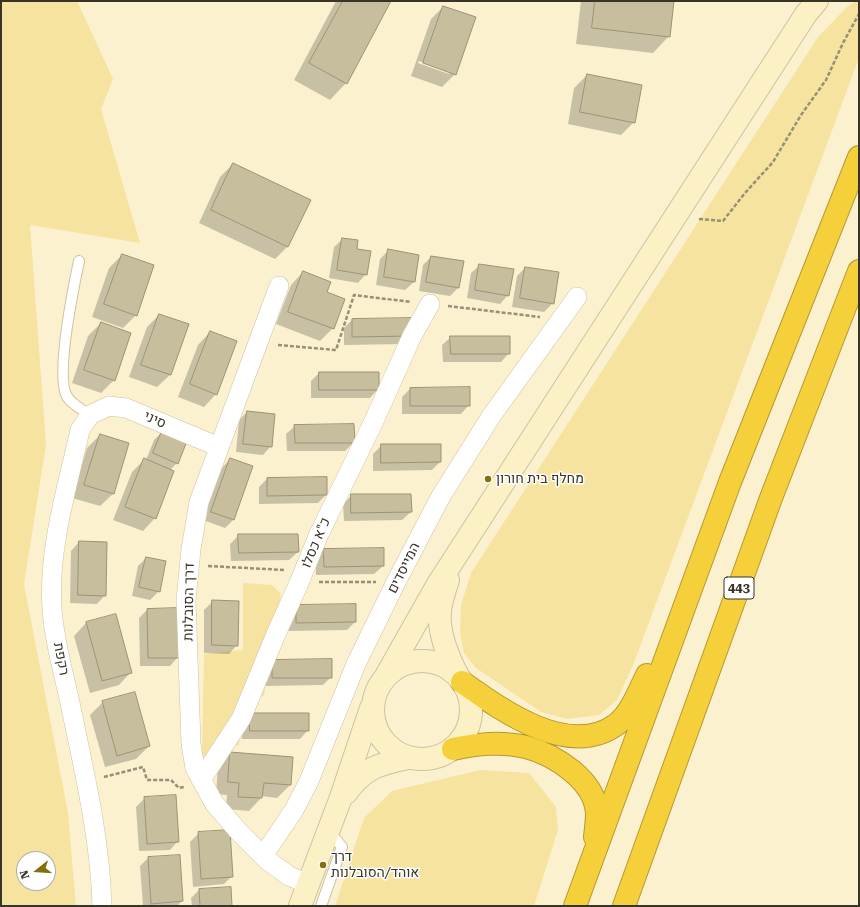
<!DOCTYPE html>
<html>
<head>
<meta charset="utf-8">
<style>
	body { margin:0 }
	#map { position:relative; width:860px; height:907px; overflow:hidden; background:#fbf1cf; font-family:"Roboto Serif",serif }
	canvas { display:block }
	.frame { position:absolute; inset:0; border:2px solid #383427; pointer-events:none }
	.north { position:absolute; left:16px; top:851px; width:40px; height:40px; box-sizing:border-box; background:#fff; border:1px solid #afaea9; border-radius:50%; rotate:253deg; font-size:11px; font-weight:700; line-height:16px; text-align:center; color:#383427 }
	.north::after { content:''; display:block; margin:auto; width:14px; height:18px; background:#856e0c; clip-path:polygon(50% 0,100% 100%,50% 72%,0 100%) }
</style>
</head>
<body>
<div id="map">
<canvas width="860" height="907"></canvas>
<div class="frame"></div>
<div class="north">N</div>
</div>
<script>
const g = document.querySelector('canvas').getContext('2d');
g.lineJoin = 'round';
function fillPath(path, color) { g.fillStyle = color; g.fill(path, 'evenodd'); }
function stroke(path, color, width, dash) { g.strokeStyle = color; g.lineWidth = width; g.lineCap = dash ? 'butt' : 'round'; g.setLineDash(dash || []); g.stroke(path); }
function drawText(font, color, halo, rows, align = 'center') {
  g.font = font + ' "Roboto Serif",Heebo,serif'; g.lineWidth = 3; g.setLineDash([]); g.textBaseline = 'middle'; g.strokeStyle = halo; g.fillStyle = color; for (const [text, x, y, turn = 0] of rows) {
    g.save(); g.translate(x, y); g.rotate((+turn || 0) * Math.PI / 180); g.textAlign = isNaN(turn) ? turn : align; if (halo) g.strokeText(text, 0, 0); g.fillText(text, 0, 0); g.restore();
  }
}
fillPath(new Path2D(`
	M1,1H77L113,79L101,109L140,243L30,225L46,445L24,584L68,813L76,906H1ZM24,859H48V883H24Z
	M856,1H859V58L633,665L617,700L599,715L567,719L541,712L476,668L464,653L460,633L461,605L471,573L818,37L848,6Z
	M243,583L272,585L281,594L276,634L269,650L264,696L244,695L239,745H221L210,767L202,754L204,654L243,650Z
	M480,770L529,773L556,807L558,830L534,906H335L364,818L392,791Z`), '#f6e3a0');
fillPath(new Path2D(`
	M336,1H390L346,83L330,100L294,80Z
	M581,1H673L669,36L653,53L576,44Z
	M443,7L455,74L442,87L411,76L431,19ZM419,61L449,71V74L418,63Z
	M587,75L634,122L621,135L568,124L574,88Z
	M233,164L287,247L275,259L199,223L220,177Z
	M343,239L356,250L366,274L358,283L329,278L334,247Z
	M389,250L414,282L405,290L376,285L380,259Z
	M122,255L136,315L123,328L92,317L109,268Z
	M431,257L458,288L450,296L419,291L423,265Z
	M480,265L508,295L500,304L467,298L471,273Z
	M525,268L553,303L544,312L512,307L517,276Z
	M303,272L326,293L333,328L320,341L276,324L291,285Z
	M159,315L188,325L170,375L157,387L129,377L147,327Z
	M411,319L402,344L344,345V328L352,320Z
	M101,323L114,380L101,393L72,383L88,336Z
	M210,332L216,394L204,407L178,397L198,345Z
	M451,337L509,353L501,362H443L442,345Z
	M319,373L378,389L370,398H311V381Z
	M410,389L469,405L461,414H402V397Z
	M247,412L271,446L263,455L236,452L239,420Z
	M295,426L354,442L345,451H287L286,434Z
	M162,432L177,463L170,470L155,518L143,531L113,520L132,472L144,460H146L154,440Z
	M100,435L128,443L113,494L100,506L72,498L87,448Z
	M382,445L440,462L432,470L373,471V454Z
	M230,459L234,519L225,528L203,520L222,468Z
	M326,478V495L318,503L259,504V487L267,479Z
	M352,495L411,512L402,520L344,521L343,504Z
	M239,535L298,552L289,560L231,561L230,544Z
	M79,542L105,595L97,604L70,603L71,551Z
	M324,550L383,566L374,574L316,575V558Z
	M146,558L159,591L150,600L132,596L138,566Z
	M213,601L237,645L229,654L204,653V610Z
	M296,606L355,622L347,630L288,631Z
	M147,610L178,657L170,666H140L139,618Z
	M115,615L131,672L119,685L90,693L74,636L86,623Z
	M273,661L331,677L323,685L264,686Z
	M103,702L149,746L136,759L105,767L90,715Z
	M250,714L308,730L300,739H242L241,723Z
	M231,753L292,758L290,785L277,798L261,796V798L249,811L226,809L227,795L216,794L218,766Z
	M145,798L178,841L170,850L139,851L136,807Z
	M199,833L232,876L224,884L193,887L190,842Z
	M148,858L182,901L177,906H143L140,866Z
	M199,890L231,906H192L191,898Z`), '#0003');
const building = new Path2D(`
	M343,1H391L347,84L309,63Z
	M595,1H674L670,37L592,28Z
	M443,6L476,17L456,75L423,63Z
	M587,74L642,85L635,123L580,112Z
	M233,163L311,200L288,247L211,210Z
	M342,238L358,240L357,249L371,251L367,275L337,270Z
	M388,249L419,255L415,282L384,277Z
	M122,254L154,265L137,316L104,304Z
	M431,256L464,261L459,288L426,282Z
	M479,264L514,269L509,296L475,290Z
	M525,267L559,272L554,304L520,298Z
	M303,271L331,282L327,292L345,299L334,329L288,312Z
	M159,314L189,324L171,375L141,365Z
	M412,318V336L352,337V319Z
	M101,322L131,333L115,381L84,370Z
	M210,331L237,341L217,395L190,384Z
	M450,336H510V354H451Z
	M319,372H379V390H319Z
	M470,387V406H410V388Z
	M247,411L275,414L272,447L243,444Z
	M354,424L355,443H295L294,425Z
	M162,431L187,441L178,464L153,453Z
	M100,434L129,443L114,494L84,485Z
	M381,444H441V462L381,463Z
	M144,458L174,471L156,519L125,507Z
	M230,458L253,466L234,520L211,512Z
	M327,477V495L267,496V478Z
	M351,494H411L412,512L351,513Z
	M238,534H298L299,552L239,553Z
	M79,541L107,542L106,596L78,595Z
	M384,548V566L324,567L323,549Z
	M146,557L166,561L160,592L139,587Z
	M212,600L239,601L238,646L212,645Z
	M356,604V622L296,623V605Z
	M178,608L180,658H148L147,609Z
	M116,614L132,673L102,681L86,622Z
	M332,659V678H272V660Z
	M135,692L150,746L117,756L102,701Z
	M249,713H309V731H250Z
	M230,752L293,757L291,785L264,783L262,798L238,797L239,783L228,782Z
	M176,795L179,842L147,844L144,797Z
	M230,830L233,877L201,879L198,832Z
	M180,855L183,901L151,904L148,857Z
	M231,887L232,906H200L199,889Z`);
fillPath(building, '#c7be9d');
stroke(building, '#9c9373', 1);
const lane = new Path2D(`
	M79,261C74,285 54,380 68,398C72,404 84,411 90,415
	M321,906L342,847L329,831`);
const street = new Path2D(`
	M279,286L199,502L191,549L186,600L191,744L195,768L214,803L239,832L267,860L289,876L308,884
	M201,780L241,719L276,634L299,583L319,534L373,423L412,336L430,304
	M263,856L294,810L309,781L356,664L396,582L441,496L492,415L577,297
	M102,906C100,835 83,767 69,698C62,668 54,638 52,609C48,548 67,489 80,430L90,415L109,406L126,408L219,447`);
const secondary = new Path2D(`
	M448,580C445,590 441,600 440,611C438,633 448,657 458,676
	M373 710a49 49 0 1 1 98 0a49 49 0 1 1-98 0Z
	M386,676L438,584L806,14L817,1
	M346,793C364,768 379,764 408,758
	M300,906L340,800L371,708`);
const highway = new Path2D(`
	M462,682C500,709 569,760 617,724C631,713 639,691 647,675
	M453,749C477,744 501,741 526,747C555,755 595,780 597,813C597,821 596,829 595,837
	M575,906L730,482L859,157
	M624,906L771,498L859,271`);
stroke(lane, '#ccc2a1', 12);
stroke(street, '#ccc2a1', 20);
stroke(secondary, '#ccc2a1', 24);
stroke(highway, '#b49933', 24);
stroke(new Path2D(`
	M699,219L723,221L745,193L773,162L801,115L826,80L843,43L859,14
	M448,306L540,317
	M278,345L336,350L354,295L411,302
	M208,566L285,570
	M319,582H376
	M104,777L143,767L147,780H171L179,788L184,787`), '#979078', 2.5, [4, 2]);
stroke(lane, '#fff', 10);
stroke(street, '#fff', 19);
stroke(secondary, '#fcf1c4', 22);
stroke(highway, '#f6d03a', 22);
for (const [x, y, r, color] of [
	[488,479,4,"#856e0c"],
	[323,865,4,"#856e0c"]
]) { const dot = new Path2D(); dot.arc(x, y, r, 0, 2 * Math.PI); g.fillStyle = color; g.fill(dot); stroke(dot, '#fff', 1.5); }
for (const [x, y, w] of [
	[739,588,30]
]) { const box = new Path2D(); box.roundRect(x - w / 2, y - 11, w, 22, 3); g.fillStyle = '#fff'; g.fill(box); stroke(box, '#383427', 1); }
drawText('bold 13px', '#383427', null, [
	["443",739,588]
]);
drawText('14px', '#383427', '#fff', [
	["סיני",155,420,23],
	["כ\"א כסלו",316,543,-67],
	["המייסדים",404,568,-63],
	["דרך הסובלנות",189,602,-89],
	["רקפת",61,659,79]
]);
drawText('14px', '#383427', '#fff', [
	["מחלף בית חורון",496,479],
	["דרך",331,857],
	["אוהד/הסובלנות",331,873]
], 'left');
</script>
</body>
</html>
